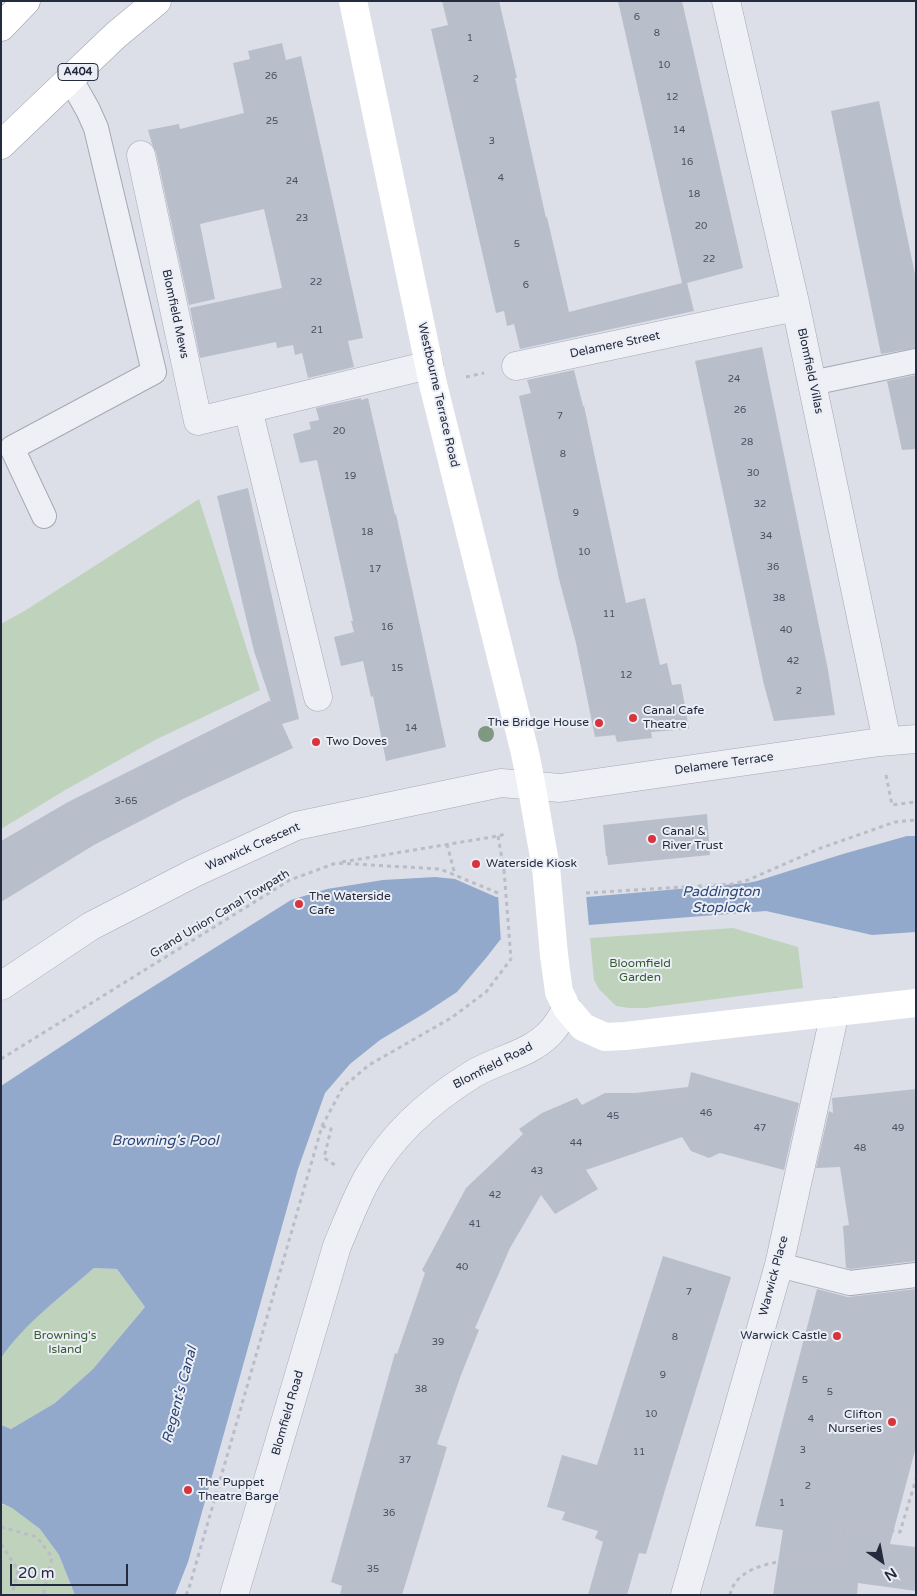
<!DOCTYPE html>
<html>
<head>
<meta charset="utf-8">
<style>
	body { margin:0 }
	#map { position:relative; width:917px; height:1596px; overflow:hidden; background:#dcdfe7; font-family:"Varela Round",sans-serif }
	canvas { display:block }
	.frame { position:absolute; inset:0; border:2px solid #242b3f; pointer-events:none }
	.north { position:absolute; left:857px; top:1536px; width:50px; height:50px; -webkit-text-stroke:4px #ebeef5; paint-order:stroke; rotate:147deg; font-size:14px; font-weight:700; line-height:20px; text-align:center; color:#242b3f }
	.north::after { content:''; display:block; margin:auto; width:18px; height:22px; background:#242b3f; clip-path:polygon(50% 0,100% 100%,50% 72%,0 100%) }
	.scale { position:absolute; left:10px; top:1564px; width:118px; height:22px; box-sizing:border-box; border:2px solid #242b3f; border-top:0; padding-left:6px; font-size:15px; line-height:18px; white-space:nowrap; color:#242b3f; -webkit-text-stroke:4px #ebeef5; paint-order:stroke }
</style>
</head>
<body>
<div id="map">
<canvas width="917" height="1596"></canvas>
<div class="frame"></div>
<div class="north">N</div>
<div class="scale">20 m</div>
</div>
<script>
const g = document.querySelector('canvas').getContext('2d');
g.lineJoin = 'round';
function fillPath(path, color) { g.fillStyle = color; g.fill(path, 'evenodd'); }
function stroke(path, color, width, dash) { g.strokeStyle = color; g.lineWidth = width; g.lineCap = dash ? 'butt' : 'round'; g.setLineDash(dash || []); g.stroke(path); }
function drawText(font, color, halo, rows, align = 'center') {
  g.font = font + ' "Varela Round",sans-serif'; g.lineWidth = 4; g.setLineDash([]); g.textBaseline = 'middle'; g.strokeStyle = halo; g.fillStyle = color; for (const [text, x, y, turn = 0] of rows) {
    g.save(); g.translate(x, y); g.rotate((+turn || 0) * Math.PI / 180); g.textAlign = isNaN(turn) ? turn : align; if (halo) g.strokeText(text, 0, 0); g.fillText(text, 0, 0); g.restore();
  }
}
fillPath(new Path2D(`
	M199,499L260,690L157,739L67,789L1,829V624L26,610Z
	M733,928L798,947L803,988L645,1008H629L616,1006L599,989L594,980L590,938Z
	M94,1268L117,1269L145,1307L93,1369L55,1403L11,1429L1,1425V1358C24,1324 63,1295 94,1268Z
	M1,1504L12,1508L40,1529L59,1555L75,1595H1Z`), '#bfd2bc');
fillPath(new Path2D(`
	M907,836H916V932L872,935L766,911L589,925L500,940L486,958L457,992L425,1013L380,1040L350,1064L325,1093L298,1169L188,1562L175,1595H75L59,1555L40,1529L12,1508L1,1503V1425L11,1429L55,1403L93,1369L145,1307L117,1269L94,1268C63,1295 24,1324 1,1358V1086L127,1003L291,900L327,889L383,880L435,877L455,879L496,897H587L747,883L757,881L843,854Z`), '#93a9cb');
fillPath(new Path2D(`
	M498,894H586L589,927L501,943Z`), '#dcdfe7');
fillPath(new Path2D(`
	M442,1H499L517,78H515L546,218L547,217L569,312L682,283L618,1H682L743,268L687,283L694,311L520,349L514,324L507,326L504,311L496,313L431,29L448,25Z
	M282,43L286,60L301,56L363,338L348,341L354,367L308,378L302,353L295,355L293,345L277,348L276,342L200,358L190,308L282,288L274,252L264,209L200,224L215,299L189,305L156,152L152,144L148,130L179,124L180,129L244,113L233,63L250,59L248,51Z
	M879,101L916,279V348L881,354L831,111Z
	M762,347L828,670L835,715L774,721L764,685L695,361Z
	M574,370L583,406H584L626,603L645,598L660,665L667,663L672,685L681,684L689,729L651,732L652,738L617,742L615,735L595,737L576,643L559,579L519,396L531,393L527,380Z
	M916,375V449L902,450L887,381Z
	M361,398V400L368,398L395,515L396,514L446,747L386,761L373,696L371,697L363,661L341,666L334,637L354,632L351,621H353L317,460L300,463L293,434L311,429L309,422L319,420L316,408Z
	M248,488L299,719L282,724L293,748L183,799L94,845L1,902V841L68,802L271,700V702L254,651L217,496Z
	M707,814L710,855L608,865L607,856H606L603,825Z
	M691,1072L799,1103L784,1170L720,1153L709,1158L691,1151L682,1137L586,1170L598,1189L555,1214L541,1195L510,1248L475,1328L479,1330L461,1375L437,1444L447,1447L402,1595H340L342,1586L331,1582L395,1353L397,1354L425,1273L422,1270L466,1188L523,1134L519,1129L542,1113L577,1098L582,1105L605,1093H635L688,1087Z
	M916,1089V1261L851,1269L846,1268L843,1226L849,1225L840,1167L816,1168L829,1111L833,1113L832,1098Z
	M663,1256L731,1277L665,1490L646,1554L639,1553L627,1595H588L603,1542L595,1538L598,1531L562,1520L565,1512L547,1507L562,1455L597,1465Z
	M817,1289L848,1297L916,1289V1447L890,1544L916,1547V1591L858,1583L857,1595H773L783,1530L755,1526Z`), '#b9becb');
const lane = new Path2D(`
	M812,383L916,361
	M44,516L12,448L154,372L96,128L88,110L71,80
	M779,1265L850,1283L916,1275`);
const street = new Path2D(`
	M726,1L796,307L887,741
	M141,155L198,421L429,365
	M516,366L737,319L796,307
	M248,409L318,697
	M1,986L91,926L194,873L296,826L501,783L560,788L880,742L916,739
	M234,1595L337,1246C347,1223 356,1198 368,1177C393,1133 431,1100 473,1074C498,1059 529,1055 550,1033C557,1026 562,1016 567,1008
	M685,1595L779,1265L835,1012`);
const primary = new Path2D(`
	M1,145L116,35L157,1`);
const highway = new Path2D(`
	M1,27L26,1`);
stroke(lane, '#a5a9b5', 26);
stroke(street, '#a5a9b5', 29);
stroke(primary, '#9aa2b4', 29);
stroke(highway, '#828b9f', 29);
stroke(new Path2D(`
	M466,377L484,373
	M886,775L892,805L916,802
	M498,836L504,870
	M447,844L455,875
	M342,862L498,836L505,834
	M586,893L732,884L748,880L821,848L895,822L916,820
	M1,1059L290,880L336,863L440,869L498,893
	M322,1126L331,1129L324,1158L335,1165
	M1,1527L37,1537L52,1557L43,1595
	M1,1544L18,1570L12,1595
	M186,1595L189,1588L322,1126L343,1087L369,1065L451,1018L486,992L511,959
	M730,1595C736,1567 771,1563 795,1559C809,1557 823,1553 837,1556L847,1523L900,1532L916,1479`), '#babdc6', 3, [4, 4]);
stroke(lane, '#eff0f5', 24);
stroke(street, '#eff0f5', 28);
stroke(new Path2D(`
	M353,1L433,384L524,749C533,788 538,827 546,867
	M554,955L559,992L567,1008L583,1027L605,1037L625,1036L916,1003`), '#fff', 28);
stroke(primary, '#fff', 28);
stroke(highway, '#fff', 28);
stroke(new Path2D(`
	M504,870L511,959`), '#babdc6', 3, [4, 4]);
stroke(new Path2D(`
	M546,867L554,955`), '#fff', 28);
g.fillStyle = '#809782';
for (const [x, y] of [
	[486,734]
]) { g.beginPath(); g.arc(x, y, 8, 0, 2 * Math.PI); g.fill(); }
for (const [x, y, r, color] of [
	[633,718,5,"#d9343d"],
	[599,723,5,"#d9343d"],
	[316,742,5,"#d9343d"],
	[652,839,5,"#d9343d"],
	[476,864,5,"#d9343d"],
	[299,904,5,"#d9343d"],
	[837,1336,5,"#d9343d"],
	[892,1422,5,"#d9343d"],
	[188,1490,5,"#d9343d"]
]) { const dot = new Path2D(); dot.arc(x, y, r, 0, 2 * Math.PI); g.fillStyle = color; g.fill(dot); stroke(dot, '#ebeef5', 2); }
drawText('10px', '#495062', null, [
	["6",637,17],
	["8",657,33],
	["1",470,38],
	["10",664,65],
	["26",271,76],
	["2",476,79],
	["12",672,97],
	["25",272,121],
	["14",679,130],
	["3",492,141],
	["16",687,162],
	["4",501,178],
	["24",292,181],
	["18",694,194],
	["23",302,218],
	["20",701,226],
	["5",517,244],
	["22",709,259],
	["22",316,282],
	["6",526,285],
	["21",317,330],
	["24",734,379],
	["26",740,410],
	["7",560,416],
	["20",339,431],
	["28",747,442],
	["8",563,454],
	["30",753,473],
	["19",350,476],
	["32",760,504],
	["9",576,513],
	["18",367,532],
	["34",766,536],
	["10",584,552],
	["36",773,567],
	["17",375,569],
	["38",779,598],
	["11",609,614],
	["16",387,627],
	["40",786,630],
	["42",793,661],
	["15",397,668],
	["12",626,675],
	["2",799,691],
	["14",411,728],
	["3-65",126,801],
	["46",706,1113],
	["45",613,1116],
	["47",760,1128],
	["49",898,1128],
	["44",576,1143],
	["48",860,1148],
	["43",537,1171],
	["42",495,1195],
	["41",475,1224],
	["40",462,1267],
	["7",689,1292],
	["8",675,1337],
	["39",438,1342],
	["9",663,1375],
	["5",805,1380],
	["38",421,1389],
	["5",830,1392],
	["10",651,1414],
	["4",811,1419],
	["3",803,1450],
	["11",639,1452],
	["37",405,1460],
	["2",808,1486],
	["1",782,1503],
	["36",389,1513],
	["35",373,1569]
]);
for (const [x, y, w] of [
	[78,72,40]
]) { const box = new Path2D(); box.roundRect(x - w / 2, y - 8.5, w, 17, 4); g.fillStyle = '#ebeef5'; g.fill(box); stroke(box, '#242b3f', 1); }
drawText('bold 11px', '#242b3f', null, [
	["A404",78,72]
]);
drawText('12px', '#242b3f', '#ebeef5', [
	["Blomfield Mews",175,314,78],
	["Delamere Street",615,345,-12],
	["Blomfield Villas",810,371,78],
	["Westbourne Terrace Road",438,395,77],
	["Delamere Terrace",724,764,-8],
	["Warwick Crescent",253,847,-24],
	["Grand Union Canal Towpath",220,914,-31],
	["Blomfield Road",493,1066,-27],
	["Warwick Place",774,1276,-75],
	["Blomfield Road",288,1413,-74]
]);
drawText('12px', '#242b3f', '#ebeef5', [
	["Canal Cafe",643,711],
	["Theatre",643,725],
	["The Bridge House",589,723,"right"],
	["Two Doves",326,742],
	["Canal &",662,832],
	["River Trust",662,846],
	["Waterside Kiosk",486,864],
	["The Waterside",309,897],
	["Cafe",309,911],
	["Warwick Castle",827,1336,"right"],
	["Clifton",882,1415,"right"],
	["Nurseries",882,1429,"right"],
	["The Puppet",198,1483],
	["Theatre Barge",198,1497]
], 'left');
drawText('12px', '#345c30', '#ebeef5', [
	["Bloomfield",640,964],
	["Garden",640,978],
	["Browning's",65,1336],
	["Island",65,1350]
]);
drawText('italic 14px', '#2b4576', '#ebeef5', [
	["Paddington",721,892],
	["Stoplock",721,908],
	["Browning's Pool",165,1141],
	["Regent's Canal",180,1395,-75]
]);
</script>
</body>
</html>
